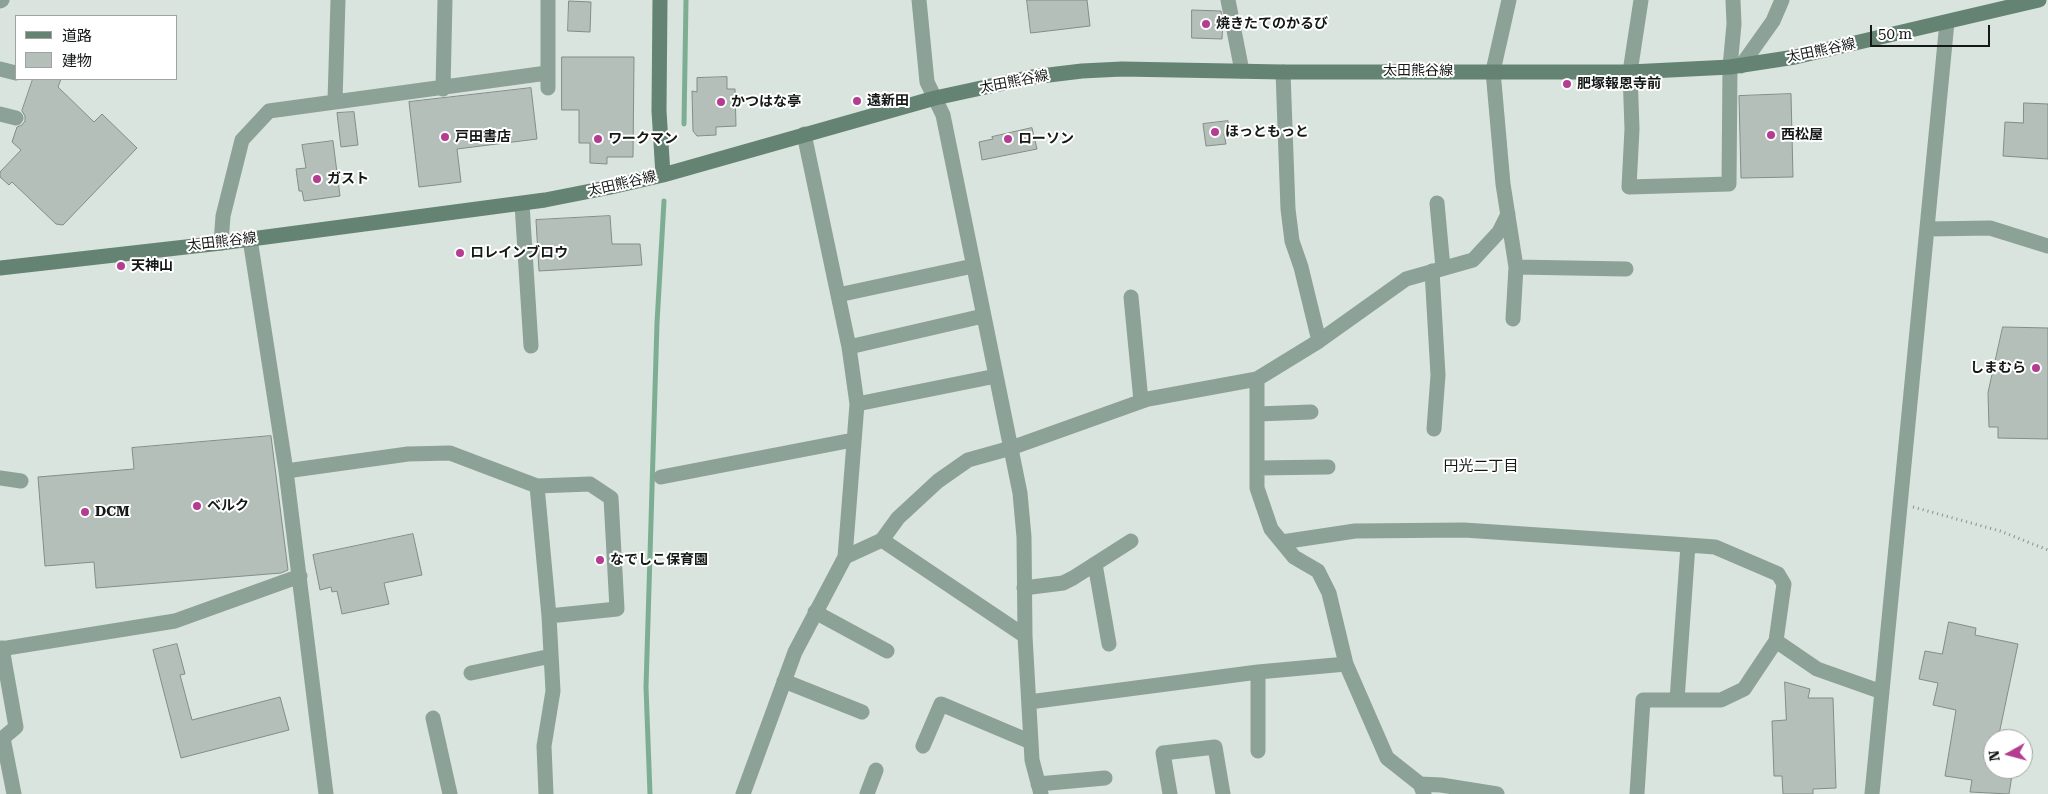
<!DOCTYPE html>
<html>
<head>
<meta charset="utf-8">
<style>
	body { margin:0 }
	#map { position:relative; width:2048px; height:794px; overflow:hidden; background:#d9e4de; font-family:"Roboto Serif","Noto Sans JP",serif }
	canvas { display:block }
	.legend { position:absolute; left:15px; top:15px; width:162px; height:65px; box-sizing:border-box; background:#fff; border:1px solid #a1a3a2; margin:0; padding:6px 9px; list-style:none; font-size:15px; color:#141816 }
	.legend li { display:flex; align-items:center; gap:10px; height:25px }
	.legend b { width:25px; border:1px solid #a1a3a2 }
	.north { position:absolute; left:1983px; top:729px; width:50px; height:50px; box-sizing:border-box; background:#fff; border:1px solid #a1a3a2; border-radius:50%; rotate:263deg; font-size:14px; font-weight:700; line-height:20px; text-align:center; color:#141816 }
	.north::after { content:''; display:block; margin:auto; width:18px; height:22px; background:#b43c91; clip-path:polygon(50% 0,100% 100%,50% 72%,0 100%) }
	.scale { position:absolute; left:1870px; top:25px; width:120px; height:22px; box-sizing:border-box; border:2px solid #141816; border-top:0; padding-left:6px; font-size:15px; line-height:18px; white-space:nowrap; color:#141816; -webkit-text-stroke:4px #fff; paint-order:stroke }
</style>
</head>
<body>
<div id="map">
<canvas width="2048" height="794"></canvas>
<ul class="legend">
<li><b style="height:6px;background:#648372"></b>道路</li>
<li><b style="height:14px;background:#b5bfb9"></b>建物</li>
</ul>
<div class="north">N</div>
<div class="scale">50 m</div>
</div>
<script>
const g = document.querySelector('canvas').getContext('2d');
g.lineJoin = 'round';
function stroke(path, color, width, dash) { g.strokeStyle = color; g.lineWidth = width; g.lineCap = dash ? 'butt' : 'round'; g.setLineDash(dash || []); g.stroke(path); }
function fillPath(path, color) { g.fillStyle = color; g.fill(path, 'evenodd'); }
function drawText(font, color, halo, rows, align = 'center') {
  g.font = font + ' "Roboto Serif","Noto Sans JP",serif'; g.lineWidth = 4; g.setLineDash([]); g.textBaseline = 'middle'; g.strokeStyle = halo; g.fillStyle = color; for (const [text, x, y, turn = 0] of rows) {
    g.save(); g.translate(x, y); g.rotate((+turn || 0) * Math.PI / 180); g.textAlign = isNaN(turn) ? turn : align; if (halo) g.strokeText(text, 0, 0); g.fillText(text, 0, 0); g.restore();
  }
}
stroke(new Path2D(`
	M684,124L686,0
	M650,794L646,687L657,323L664,201`), '#7dae94', 5);
const building = new Path2D(`
	M1027,0H1087L1090,26L1031,33Z
	M569,1L591,2L590,32L568,31Z
	M1192,10L1221,11L1223,21L1222,39L1192,38Z
	M562,57H634L633,157H607V164L590,163V143H579V110H562Z
	M727,77V89H735L736,126L716,127V135L697,136L693,131L692,91L697,92V78Z
	M33,79H61L58,87L94,122L102,114L137,148L63,225L56,224L12,182L9,185L0,177V172L21,150L12,142L17,127L22,125L25,121V116L22,111Z
	M531,88L537,139L457,149L461,182L419,187L409,102Z
	M1791,94L1793,177L1741,178L1739,96Z
	M2024,103L2048,104V159L2003,156L2005,122L2023,123Z
	M354,112L358,145L341,147L337,113Z
	M1228,121L1230,133L1224,134L1226,144L1206,146L1203,124Z
	M1032,128L1037,149L982,160L979,142L993,139L992,137Z
	M333,141L340,196L304,201L302,191H299L296,169L306,168L302,145Z
	M610,216L612,244H640L642,265L539,271L536,220Z
	M2003,327L2048,328V439L1998,438V427H1989L1988,393Z
	M271,436L288,570L281,573L96,588L94,562L45,566L38,477L134,469L132,448Z
	M413,534L422,575L384,583L389,604L342,614L337,591L332,592L331,587L320,590L313,555Z
	M1949,622L1976,628L1975,635L2018,644L1998,739H1993V769H2013L2009,794L1970,792L1972,780L1945,776L1956,710L1933,705L1938,683L1919,679L1925,651L1942,654Z
	M177,644L185,674L180,675L192,720L280,697L289,730L181,758L153,650Z
	M1785,682L1810,689L1808,698H1833L1836,788L1813,789V794H1783L1782,776H1774L1772,721L1786,720Z`);
fillPath(building, '#b5bfb9');
stroke(building, '#828d87', 1);
stroke(new Path2D(`
	M1913,507L2000,531L2048,550`), '#88908c', 3, [1, 4]);
stroke(new Path2D(`
	M919,0L927,82L943,115L1020,493L1024,537L1025,636L1032,760L1041,794
	M1228,0L1242,71
	M1509,0L1493,71L1503,184L1516,267L1513,319
	M1641,0L1630,72L1632,129L1629,187L1729,184L1730,67L1734,24L1733,0
	M0,1L2,0
	M1741,66L1773,21L1782,0
	M0,69L16,73
	M1283,72L1288,209L1292,241L1301,267L1319,341
	M548,88V0
	M443,89L445,0
	M335,101L338,0
	M0,114L16,118
	M1437,203L1443,268
	M522,204L531,346
	M1927,229L1990,228L2048,246
	M250,239L286,471L326,794
	M221,243L223,216L242,140L269,111L547,73
	M1516,267L1626,269
	M1432,271L1438,375L1434,429
	M838,295L973,266
	M1131,297L1141,401
	M849,347L983,316
	M1257,379V488L1271,529L1294,557L1318,571L1329,593L1346,664L1387,758L1420,784L1424,794
	M857,404L996,376
	M1257,414L1311,412
	M1257,468L1328,467
	M286,471L408,454L450,453L537,486L590,484L611,498L617,609L549,616L537,486
	M661,477L853,440
	M0,478L21,481
	M882,540L1025,636
	M1282,542L1355,531L1464,530L1688,545L1715,547L1778,574L1784,584L1776,641L1817,669L1882,692
	M845,557L882,540L898,518L938,481L968,460L1011,448L1148,399L1257,379L1319,341L1406,279L1473,260L1499,232L1508,214
	M1095,564L1109,644
	M1024,588L1063,583L1073,578L1131,541
	M815,612L887,651
	M2,648L16,727L3,738L14,794
	M0,649L175,621L300,576
	M471,673L551,656
	M784,681L862,712
	M1677,700L1688,545
	M1029,702L1258,672L1346,664
	M433,718L450,794
	M923,746L941,704L1031,742
	M1258,751V672
	M1038,784L1105,778
	M1420,784L1441,785L1497,794
	M546,794L544,746L553,691L549,616
	M743,794L795,652L845,557L857,404L849,347L804,134
	M867,794L876,770
	M1170,794L1163,753L1215,747L1223,794
	M1637,794L1643,700H1721L1744,689L1776,641
	M1872,794L1947,22`), '#8da296', 15);
stroke(new Path2D(`
	M660,0L659,111L663,175
	M0,268L221,243L545,200L611,187L663,175L935,98L1032,77L1082,71L1122,69L1283,72H1630L1730,67L1795,57L2039,0`), '#648372', 15);
for (const [x, y, r, color] of [
	[1206,24,5,"#b43c91"],
	[1567,84,5,"#b43c91"],
	[857,101,5,"#b43c91"],
	[721,102,5,"#b43c91"],
	[1215,132,5,"#b43c91"],
	[1771,135,5,"#b43c91"],
	[445,137,5,"#b43c91"],
	[598,139,5,"#b43c91"],
	[1008,139,5,"#b43c91"],
	[317,179,5,"#b43c91"],
	[460,253,5,"#b43c91"],
	[121,266,5,"#b43c91"],
	[2036,368,5,"#b43c91"],
	[197,506,5,"#b43c91"],
	[85,512,5,"#b43c91"],
	[600,560,5,"#b43c91"]
]) { const dot = new Path2D(); dot.arc(x, y, r, 0, 2 * Math.PI); g.fillStyle = color; g.fill(dot); stroke(dot, '#fff', 2); }
drawText('bold 14px', '#141816', '#fff', [
	["焼きたてのかるび",1216,24],
	["肥塚報恩寺前",1577,84],
	["遠新田",867,101],
	["かつはな亭",731,102],
	["ほっともっと",1225,132],
	["西松屋",1781,135],
	["戸田書店",455,137],
	["ワークマン",608,139],
	["ローソン",1018,139],
	["ガスト",327,179],
	["ロレインブロウ",470,253],
	["天神山",131,266],
	["しまむら",2026,368,"right"],
	["ベルク",207,506],
	["DCM",95,512],
	["なでしこ保育園",610,560]
], 'left');
drawText('14px', '#141816', '#fff', [
	["太田熊谷線",1821,51,-12],
	["太田熊谷線",1418,71],
	["太田熊谷線",1014,82,-11],
	["太田熊谷線",622,184,-13],
	["太田熊谷線",222,242,-7]
]);
drawText('15px', '#141816', '#fff', [
	["円光二丁目",1481,467]
]);
</script>
</body>
</html>
